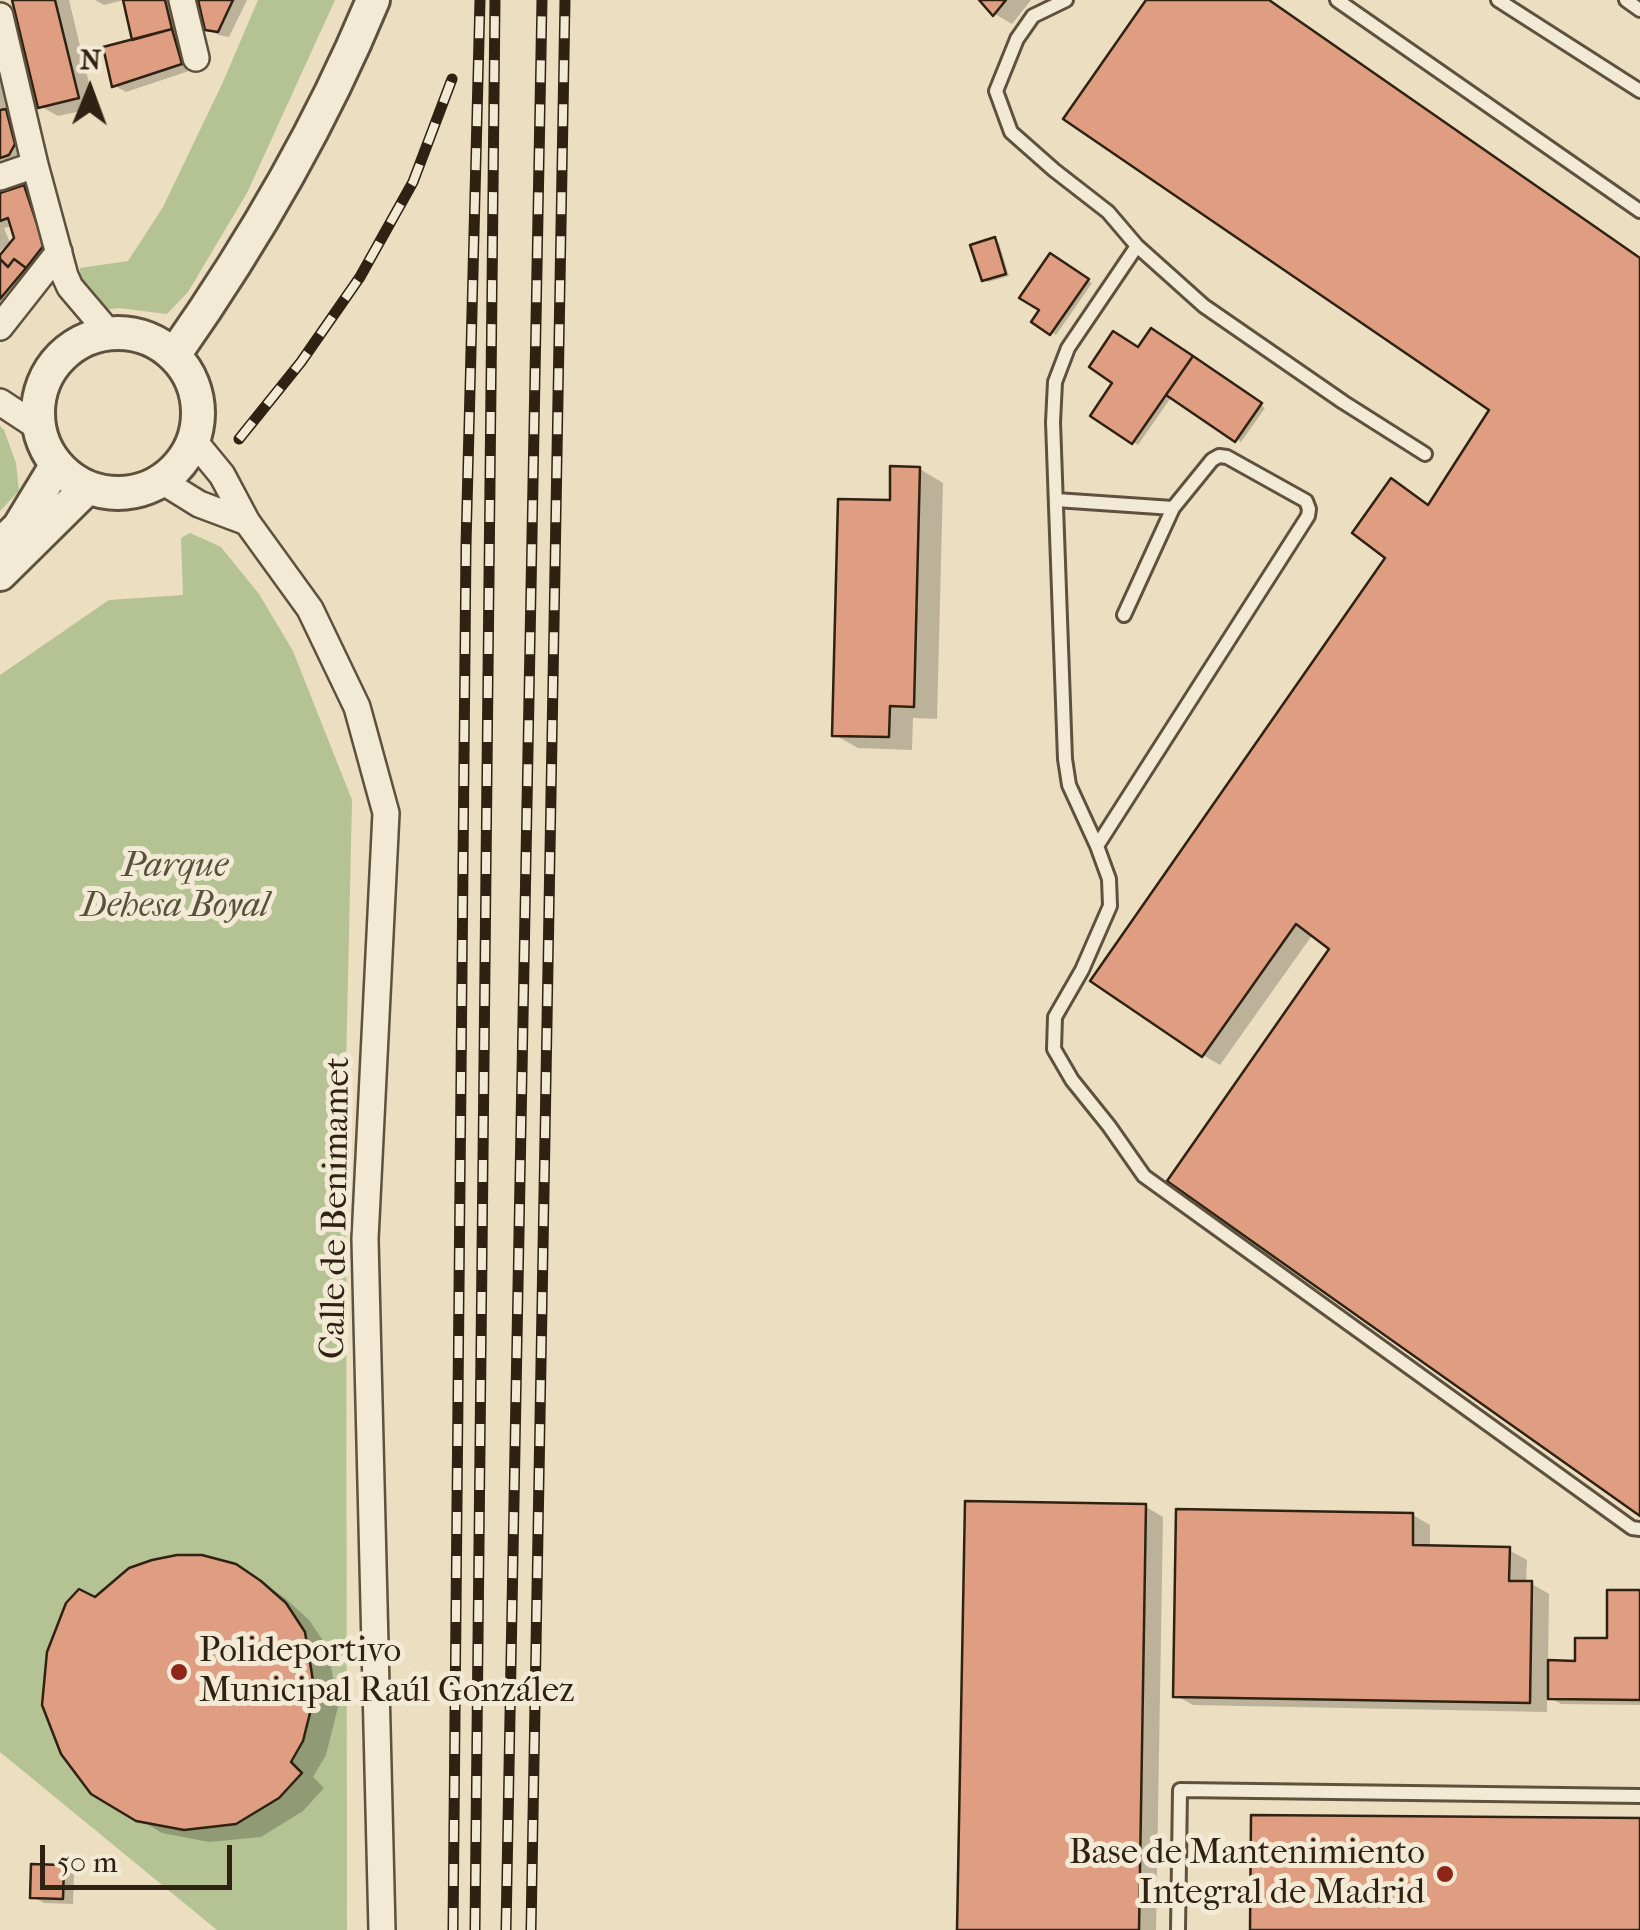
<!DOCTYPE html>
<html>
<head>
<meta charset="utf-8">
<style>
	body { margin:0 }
	#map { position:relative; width:1640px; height:1930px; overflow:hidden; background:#ecdec0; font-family:"IM FELL French Canon",serif }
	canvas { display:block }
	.north { position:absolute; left:40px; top:40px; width:100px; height:100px; -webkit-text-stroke:8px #f3ead6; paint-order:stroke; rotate:1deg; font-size:28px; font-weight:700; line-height:40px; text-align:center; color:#2f2212 }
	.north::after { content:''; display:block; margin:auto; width:35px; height:45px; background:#2f2212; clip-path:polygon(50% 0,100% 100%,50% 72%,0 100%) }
	.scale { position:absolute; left:40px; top:1845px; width:192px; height:45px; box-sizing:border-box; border:5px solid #2f2212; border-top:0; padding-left:12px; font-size:30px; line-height:35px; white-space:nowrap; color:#2f2212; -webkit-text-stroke:8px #f3ead6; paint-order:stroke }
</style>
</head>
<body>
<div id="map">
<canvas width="1640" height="1930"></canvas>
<div class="north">N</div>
<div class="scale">50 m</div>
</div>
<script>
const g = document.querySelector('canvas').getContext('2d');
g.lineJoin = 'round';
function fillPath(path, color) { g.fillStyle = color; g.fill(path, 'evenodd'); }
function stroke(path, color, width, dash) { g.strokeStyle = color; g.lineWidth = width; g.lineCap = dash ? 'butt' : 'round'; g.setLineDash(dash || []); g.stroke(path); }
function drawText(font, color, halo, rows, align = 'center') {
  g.font = font + ' "IM FELL French Canon",serif'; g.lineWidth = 10; g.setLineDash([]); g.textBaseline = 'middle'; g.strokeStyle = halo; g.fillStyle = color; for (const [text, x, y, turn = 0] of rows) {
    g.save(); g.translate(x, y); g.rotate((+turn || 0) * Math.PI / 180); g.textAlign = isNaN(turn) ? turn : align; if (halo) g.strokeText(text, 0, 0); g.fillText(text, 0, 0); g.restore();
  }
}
fillPath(new Path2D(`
	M258,0H335L247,193L188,292L167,314L119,308L96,311L81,285L80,268L128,261L163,207L223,82Z
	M0,426L4,430L16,463L19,491L0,511Z
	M190,533L221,547L259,594L293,651L352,800L346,1067L347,1930H217L0,1752V675L109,600L183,595L181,538Z`), '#b5c294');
fillPath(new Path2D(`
	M14,0H69L95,108L58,116L40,106Z
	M95,0H124L104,5Z
	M126,0H175L192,70L126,92L115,86L135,42Z
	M201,0H247L229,37L219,35L207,29Z
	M982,0H1031L1012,24L995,14Z
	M1149,0H1268L1640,259V1513L1333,948L1313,934L1220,1065L1203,1055L1430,507L1493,410Z
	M0,51L38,158L0,179Z
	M24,188L35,194L55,252L0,320V258L7,250L5,247L0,251V196ZM13,226L16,238L11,245L4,228Z
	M994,240L999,243L1009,276L988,282L984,279Z
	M1050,256L1092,283L1056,335L1035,321L1042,310Z
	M1152,331L1265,408L1241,442L1172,396L1138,445L1094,415Z
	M920,469L943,483L937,719L913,718L912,750L858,748L835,735L892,503Z
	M1146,1507L1163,1517L1156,1930H960Z
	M1413,1515L1430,1525V1548L1509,1550L1527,1560L1526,1584H1532L1549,1594L1548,1663H1577L1609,1641L1640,1593V1705L1561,1704L1547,1696V1712L1193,1705L1175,1695Z
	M260,1581L285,1598L309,1620L328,1648L338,1707L326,1755L313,1777L324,1788L303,1811L261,1837L209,1842L162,1833L93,1792L95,1600Z
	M63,1867L74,1874L73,1904L44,1903L32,1896Z`), '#0003');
const building = new Path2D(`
	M12,0H55L79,98L38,108Z
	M123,0H165L172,29L132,40Z
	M198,0H233L218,32L205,30Z
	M979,0H1006L993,16Z
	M1146,0H1269L1640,258V1516L1167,1181L1329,949L1296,924L1202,1057L1090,981L1385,558L1352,533L1391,478L1428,505L1489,410L1063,119Z
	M172,29L182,64L112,87L103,47Z
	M6,109L15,144L9,155L0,158V110Z
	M24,185L44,245L26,268L14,259L8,267L0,259V255L14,238L8,218L0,221V193Z
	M995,237L1006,274L982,281L970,245Z
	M1050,253L1089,279L1050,335L1031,322L1039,310L1019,298Z
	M0,259L8,267L14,259L26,268L0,299Z
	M1151,328L1193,356L1132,444L1090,416L1112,383L1089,367L1113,331L1138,347Z
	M1193,356L1262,403L1235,442L1166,395Z
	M890,466L920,467L914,707L890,706L889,737L832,736L838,499L890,500Z
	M965,1501L1146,1504L1139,1930H957Z
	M1176,1509L1413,1513V1545L1510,1547L1509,1581H1532L1530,1703L1173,1697Z
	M177,1555H202L236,1564L261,1581L286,1603L305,1632L315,1693L303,1741L291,1762L302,1773L279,1798L236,1824L184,1830L136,1821L91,1794L61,1754L42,1705L47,1652L66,1603L79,1589L95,1597L129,1568L152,1560Z
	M1607,1590H1640V1700L1548,1699V1660L1575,1661V1638H1607Z
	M1251,1815L1640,1818V1930H1250Z
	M31,1864L64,1865L63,1899L30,1898Z`);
fillPath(building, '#df9e82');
stroke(building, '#2f2212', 2.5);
const service = new Path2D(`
	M1066,0L1033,16L1017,39L996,91L1011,132L1054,170L1108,212L1137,246L1068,348L1055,382L1053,422L1065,759L1069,785L1097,846L1109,879L1110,906L1082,970L1055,1017L1054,1049L1072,1080L1109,1126L1144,1176L1632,1528L1640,1529
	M1337,0L1640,211
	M1498,0L1640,91
	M1626,0L1640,10
	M1137,246L1204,306L1343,402L1425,454
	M1056,500L1173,508L1212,460L1219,456L1227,457L1306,501L1309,509L1308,516L1097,846
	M1124,615L1173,508
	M1178,1930L1180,1790L1640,1796`);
const minor = new Path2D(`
	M182,0L196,58
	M0,16L35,165L65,276L70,287L109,333
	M0,177L35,165
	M0,327L59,252
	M0,402L38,427
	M194,441L222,475L247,522L310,609L357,707L386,813L365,1239L382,1930
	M162,481L199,504L247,522`);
const tertiary = new Path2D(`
	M38 413a80 80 0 1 1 160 0a80 80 0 1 1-160 0Z
	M174,355C252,244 321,126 373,0
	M0,546L19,527L56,466
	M0,574L87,488`);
stroke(service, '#5e513e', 18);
stroke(minor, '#5e513e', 30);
stroke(tertiary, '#5e513e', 38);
stroke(service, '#f3ead6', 12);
stroke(minor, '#f3ead6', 25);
stroke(tertiary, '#f3ead6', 32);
const rail = new Path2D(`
	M239,439L301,362L360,277L413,182L452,79
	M453,1930L466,545L480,0
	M475,1930L495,0
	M506,1930L542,0
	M531,1930L565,0`);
stroke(rail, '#2f2212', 11);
stroke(rail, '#f3ead6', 8, [22]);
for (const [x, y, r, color] of [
	[179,1672,10,"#8f2418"],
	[1445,1874,10,"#8f2418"]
]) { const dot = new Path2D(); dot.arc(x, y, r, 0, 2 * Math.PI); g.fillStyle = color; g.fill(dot); stroke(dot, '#f3ead6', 4); }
drawText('italic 35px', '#575239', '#f3ead6', [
	["Parque",175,867],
	["Dehesa Boyal",175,907]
]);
drawText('35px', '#2f2212', '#f3ead6', [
	["Calle de Benimamet",337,1208,-89]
]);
drawText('35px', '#2f2212', '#f3ead6', [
	["Polideportivo",199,1652],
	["Municipal Raúl González",199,1692],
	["Base de Mantenimiento",1425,1854,"right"],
	["Integral de Madrid",1425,1894,"right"]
], 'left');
</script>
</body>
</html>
